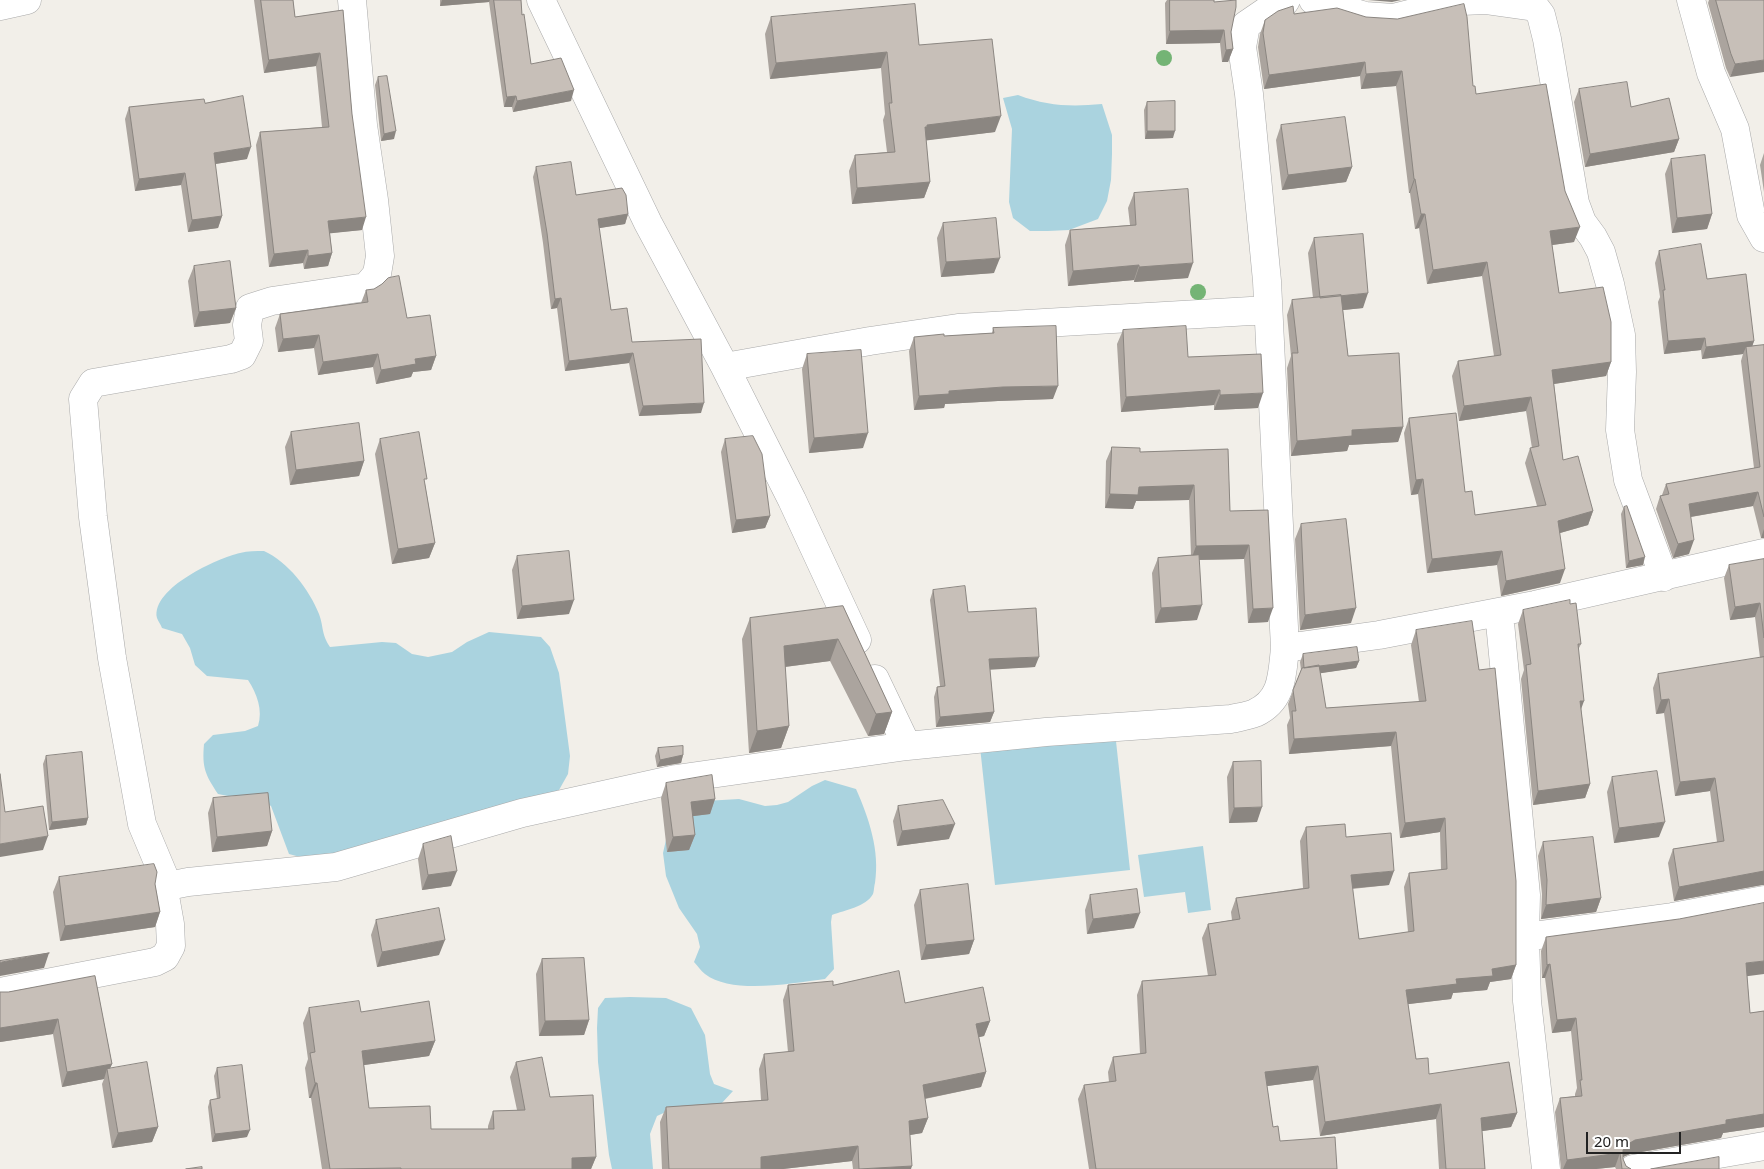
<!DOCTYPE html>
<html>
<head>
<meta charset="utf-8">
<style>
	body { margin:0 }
	#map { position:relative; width:1764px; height:1169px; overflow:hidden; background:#f2efe9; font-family:"Noto Sans",sans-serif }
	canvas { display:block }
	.scale { position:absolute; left:1586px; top:1132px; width:95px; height:22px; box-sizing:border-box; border:2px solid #222; border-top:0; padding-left:6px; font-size:15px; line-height:18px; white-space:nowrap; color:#222; -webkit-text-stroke:4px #fff; paint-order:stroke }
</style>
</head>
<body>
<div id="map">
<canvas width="1764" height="1169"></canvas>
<div class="scale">20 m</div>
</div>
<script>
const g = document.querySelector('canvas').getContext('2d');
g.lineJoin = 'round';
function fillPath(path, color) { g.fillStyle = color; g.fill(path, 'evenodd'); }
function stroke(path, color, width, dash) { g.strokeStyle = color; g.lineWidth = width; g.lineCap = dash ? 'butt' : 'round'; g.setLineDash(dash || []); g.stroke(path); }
fillPath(new Path2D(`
	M1018,95C1047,106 1071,107 1102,104L1112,135V154L1111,180L1107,201L1098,219L1069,230L1048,231H1030L1013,218L1009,202L1012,129L1003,98Z
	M264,551C288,562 309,589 319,614C324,628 321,633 330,647L382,642L396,643L412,654L428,657L452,652L467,642L489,632L541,637L550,647L559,673L570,756L568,774L559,790L545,796L340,854L304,858L289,854L271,806L255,797L228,796L218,794C205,774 202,768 204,744L213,735L245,731L258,726C263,710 257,694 248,680L207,676L195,665L190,648L182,634L162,628C161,625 158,621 157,618C151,588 218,558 240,553C248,551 256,551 264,551Z
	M1115,732L1130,870L995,885L980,747Z
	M825,780L856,789C869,818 880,851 875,883C874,886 874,892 873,894C866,907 845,910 832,915L831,922L834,969L825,979C793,983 732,995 705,974C701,971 698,966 694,962L700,947L697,934L679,908L666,876L663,853L668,831L705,801L739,799L765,806L777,805L788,802L812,786Z
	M1203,846L1211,910L1188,913L1185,892L1144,897L1138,855Z
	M630,997L666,998L691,1008L705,1035L710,1074L714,1084L733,1091L721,1104L670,1110L657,1116L650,1134L653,1169H612L609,1155L598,1062L597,1028L598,1008L605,998Z`), '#aad3df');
const minor = new Path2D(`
	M541,0L648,223L725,367L792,500L857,640
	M1313,0L1365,16L1393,18L1462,1L1485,0L1535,7L1541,15L1547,39L1575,203L1582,222L1593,237L1601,252L1610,284L1621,335L1622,372L1620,430L1628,480L1664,577
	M1691,0L1711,73L1735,129L1751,215L1764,238
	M0,6L27,0
	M725,367L870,341L958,328L1268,310
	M1499,612L1526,895L1525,937L1527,1001L1546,1169
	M1285,648L1379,635L1535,605L1764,553
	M875,679L907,746
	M168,886L142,824L112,658L93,517L83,399L93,383L231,359L242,355L249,341L247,325L250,308L272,301L366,287L377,274L380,256L374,200L363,125L352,0
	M1525,937L1672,917L1764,900
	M0,992L155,962L165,957L171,946L170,924L165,896L168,886L188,882L336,867L522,813L676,779L907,746L1046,732L1231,719C1239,717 1248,716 1255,713C1283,700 1282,675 1285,648L1267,281L1249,94L1242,47L1246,25L1265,12L1284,3L1286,0
	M1633,1169L1764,1146`);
stroke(minor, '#a9a9a9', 29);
stroke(minor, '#fff', 28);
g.fillStyle = '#74b475';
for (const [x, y] of [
	[1164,58],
	[1198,292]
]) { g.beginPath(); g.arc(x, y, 8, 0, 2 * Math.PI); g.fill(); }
fillPath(new Path2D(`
	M254,0H293L295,17L343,10L362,230L330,233L332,253L328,266L304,269L303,263L269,267L256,145L260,132L322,127L316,66L264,73Z
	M440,0H521L522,15L531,64L571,101L513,112L512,107H504L489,2L440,6Z
	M1167,0H1214V2L1231,32L1233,49L1228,62H1222L1220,43L1166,44L1165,3Z
	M1709,0H1764L1730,77L1726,68L1708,3Z
	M1294,14L1473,86L1476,94L1565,191L1574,242L1552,245L1559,293L1611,362L1606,376L1554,384L1563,460L1593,511L1588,525L1560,533V583L1501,596L1497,565L1427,573L1418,494L1411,495L1404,433L1409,418L1465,492L1475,515L1537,506L1525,463L1530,448H1532L1526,411L1459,421L1452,376L1458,361L1494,356L1482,276L1427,284L1419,228L1415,229L1410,193H1409L1396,86L1361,89L1360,76L1264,89L1258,47L1260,34L1265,20Z
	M771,17L919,45L995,132L926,140L930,182L924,198L852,204L849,171L855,155L887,152L883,120L885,114L881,68L770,79L765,34Z
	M378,77L394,139L381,141L375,85Z
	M1579,89L1631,107L1679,139L1674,152L1585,167L1574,102Z
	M1147,102L1173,138L1145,139L1144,110Z
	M205,103L247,159L215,164L222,216L218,228L188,232L181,185L135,191L125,119L129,107Z
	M1281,125L1352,167L1346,182L1282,190L1276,140Z
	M1764,153V192L1760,165Z
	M1671,159L1712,214L1707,229L1672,233L1665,174Z
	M536,167L576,195L628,214L625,224L599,228L611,310L632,342L701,413L639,416L629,363L565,371L557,308L551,309L543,243L533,177Z
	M1134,193L1188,278L1134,282V280L1068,286L1065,245L1070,230L1130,225L1128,208Z
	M943,223L994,273L941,277L937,238Z
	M1314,238L1363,308L1343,310L1348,356L1403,427L1398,442L1349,445L1347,451L1291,456L1287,368L1291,356L1287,315L1292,300L1313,298L1308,253Z
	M1659,251L1707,279L1754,341L1752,346L1764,345V538H1761L1753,506L1691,517L1689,554L1673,558L1656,509L1660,496L1662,495L1666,484L1754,468L1741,361L1743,354L1702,359L1701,350L1664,354L1658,302L1660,297L1655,263Z
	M194,266L236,308L230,323L194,327L188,281Z
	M366,290L407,318L436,356L431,370L413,372L411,377L376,384L373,367L318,375L314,348L278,352L275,328L280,314L361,303Z
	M993,328L1053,399L998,401L945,404L944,408L914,410L909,351L914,337L944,336L992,333Z
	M1123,330L1188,357L1258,408L1214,410V405L1121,412L1117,344Z
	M807,354L863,448L809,453L802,369Z
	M291,432L364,461L359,476L290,485L285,447Z
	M380,439L425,484L435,543L429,558L392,564L375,454Z
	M725,439L770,516L765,528L732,533L721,452Z
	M1112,447L1140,452L1228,449L1230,511L1268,510V622L1248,623L1244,559L1199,560L1197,620L1155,623L1152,573L1158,558L1191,555L1189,500L1136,501L1133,509L1105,508L1106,461Z
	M1624,507L1643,565L1626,568L1621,514Z
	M1301,524L1351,623L1300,630L1295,539Z
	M517,556L569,614L517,619L512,570Z
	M1764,559V885H1762L1674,901L1668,863L1673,849L1717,842L1710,791L1675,796L1664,713L1656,714L1653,688L1658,674L1760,658L1755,617L1730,620L1724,578L1729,565Z
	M933,590L968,612L1035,667L990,669L994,712L990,722L936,727L934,697L937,687L940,686L930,600Z
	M843,606L892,712L884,734L868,736L830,661L785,667L789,726L781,748L749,753L742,639L750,618Z
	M1523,610L1581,644L1578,650L1581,708L1590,784L1585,798L1533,805L1521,679L1524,670L1518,624Z
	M1416,630L1516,965L1511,979L1490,982L1487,990L1453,993L1451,999L1408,1004L1416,1059L1429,1074L1517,1113L1511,1127L1482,1131L1485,1169H1439L1436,1119L1320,1136L1313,1080L1267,1086L1273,1127L1280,1141L1337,1169H1089L1078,1099L1084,1085L1109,1082L1108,1072L1113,1057L1140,1054L1137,995L1142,981L1208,976L1202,938L1208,924L1232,920L1231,912L1236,898L1303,888L1300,841L1306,827L1346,837L1389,885L1352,889L1359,939L1408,932L1404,887L1409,873L1441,870L1440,832L1400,838L1391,746L1289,754L1287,725L1290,718L1288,704L1301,670L1300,662L1303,654L1359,661L1356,668L1320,673L1326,708L1419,702L1411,645Z
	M658,748L683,755L681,763L657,767L655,756Z
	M46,756L88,818L86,825L49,830L43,764Z
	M1233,762L1257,822L1229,823L1227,777Z
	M1612,777L1659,837L1614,843L1607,792Z
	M666,783L715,799L710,814L693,816L695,835L689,850L667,852L661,798Z
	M213,798L272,831L267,846L212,852L208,813Z
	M898,806L949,839L897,846L893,821Z
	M1543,842L1601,898L1596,912L1541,919L1542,894L1538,856Z
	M423,844L451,886L422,890L418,859Z
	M59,877L155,884L160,912L155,927L60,941L53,892Z
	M920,890L974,940L969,954L921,960L914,905Z
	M1090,895L1134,928L1087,934L1085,910Z
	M376,920L439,955L377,967L371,935Z
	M1546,937L1747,976L1750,1013L1764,1011V1127L1723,1133L1721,1138L1630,1154L1623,1157V1159L1626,1166L1631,1169H1616L1615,1167L1596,1169H1561L1555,1112L1560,1098L1575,1096V1094L1577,1088L1571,1031L1552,1033L1545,978H1542L1541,951Z
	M542,959L589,1020L584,1035L539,1036L536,974Z
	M95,976L112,1064L110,1068L158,1127L152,1142L112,1148L102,1084L104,1079L62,1087L53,1034L0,1042V992H8Z
	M788,985H833L905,1003L990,1021L984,1036L979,1037L986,1072L981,1087L925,1099L928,1118L922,1133L910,1135L911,1169H853L852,1161L783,1169H662L660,1122L666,1107L761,1100L759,1069L764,1054L788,1052L783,1000Z
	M309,1008L361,1012L435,1041L429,1056L364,1065L369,1108L431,1129H488V1126L493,1111L517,1110L510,1077L516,1062L550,1097L596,1157L591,1169H322L311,1098H309L305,1068L308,1059L303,1023Z
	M217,1068L247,1137L212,1142L208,1107L210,1100L217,1099L214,1076Z`), '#aba49e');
fillPath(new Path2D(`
	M442,0H490L489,2L440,6Z
	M1368,0H1401L1392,2Z
	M1224,30L1220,43L1166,44L1170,31Z
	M1233,49L1228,62H1222L1226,50Z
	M887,52L881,68L770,79L776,63Z
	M320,53L316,66L264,73L269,60Z
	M1764,60V72L1730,77L1735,64Z
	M1365,62L1360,76L1264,89L1269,75Z
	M1402,71L1396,86L1361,89L1366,74Z
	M574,90L571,101L513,112L517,101Z
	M516,96L512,107H504L507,97Z
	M1001,116L995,132L922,141L925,127L927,125Z
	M396,131L394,139L381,141L384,134Z
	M1147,131H1175L1173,138L1145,139Z
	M1679,139L1674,152L1585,167L1590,154Z
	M251,147L247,159L209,165L214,153Z
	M1352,167L1346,182L1282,190L1288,175Z
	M185,173L181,185L135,191L139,179Z
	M1414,179H1415L1410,193H1409Z
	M930,182L924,198L852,204L857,188Z
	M628,214L625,224L594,229L598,219Z
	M1421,214H1425L1419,228L1415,229Z
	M1712,214L1707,229L1672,233L1677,218Z
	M222,216L218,228L188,232L192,220Z
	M366,217L362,230L324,234L328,221Z
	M1580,227L1574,242L1545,246L1550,231Z
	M308,250L303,263L269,267L274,254Z
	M332,253L328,266L304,269L308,256Z
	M1000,258L994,273L941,277L946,262Z
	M1487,262L1482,276L1427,284L1433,270Z
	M1193,263L1188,278L1134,282L1139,267Z
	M1139,265L1134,280L1068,286L1073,271Z
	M1368,293L1363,308L1315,313L1320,298Z
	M561,298L557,308L551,309L555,299Z
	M236,308L230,323L194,327L199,312Z
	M319,335L314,348L278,352L283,339Z
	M1705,338L1701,350L1664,354L1668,341Z
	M1754,341L1750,353L1746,347L1743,354L1702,359L1706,347Z
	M633,353L629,363L565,371L569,361Z
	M378,354L373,367L318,375L323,362Z
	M436,356L431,370L413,372L411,377L376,384L381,370L415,359Z
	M1611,362L1606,376L1547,385L1552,370Z
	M1058,386L1053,399L998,401L945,404L944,408L914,410L919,396L949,391L1003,387Z
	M1220,390L1214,405L1121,412L1126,397Z
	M1263,393L1258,408L1214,410L1220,395Z
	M1531,397L1526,411L1459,421L1464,406Z
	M704,403L701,413L639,416L643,406Z
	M1403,427L1398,442L1349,445L1347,451L1291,456L1297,441L1352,430Z
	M868,433L863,448L809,453L814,438Z
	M364,461L359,476L290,485L296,470Z
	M1423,479L1418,494L1411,495L1416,480Z
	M1194,485L1189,500L1136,501L1133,509L1105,508L1110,494L1139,487Z
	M1758,492L1753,506L1684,518L1689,504Z
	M1593,511L1588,525L1553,535L1558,521Z
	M770,516L765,528L732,533L736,520Z
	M1764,529V538H1761Z
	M1694,540L1689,554L1673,558L1678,544Z
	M435,543L429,558L392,564L398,549Z
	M1249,545L1244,559L1191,560L1196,546Z
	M1502,551L1497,565L1427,573L1432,559Z
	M1645,557L1643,565L1626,568L1629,561Z
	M1565,569L1560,583L1501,596L1506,581Z
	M574,600L569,614L517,619L522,606Z
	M1760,603L1755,617L1730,620L1735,607Z
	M1202,605L1197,620L1155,623L1161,608Z
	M1273,608L1268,622L1248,623L1253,609Z
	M1356,608L1351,623L1300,630L1305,615Z
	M838,639L830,661L776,668L784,646Z
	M1039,657L1035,667L986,670L989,659Z
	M1359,661L1356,668L1302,676L1304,668Z
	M1669,699L1664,713L1656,714L1661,700Z
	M1580,701H1584L1579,715Z
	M892,712L884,734L868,736L876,714Z
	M994,712L990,722L936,727L940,717Z
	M789,726L781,748L749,753L757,731Z
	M1396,732L1391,746L1289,754L1294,739Z
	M683,755L681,763L657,767L660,760Z
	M1715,778L1710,791L1675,796L1680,782Z
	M1590,784L1585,798L1533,805L1538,791Z
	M715,799L710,814L686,817L691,802Z
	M1262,807L1257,822L1229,823L1234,808Z
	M88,818L86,825L49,830L52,822Z
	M1445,818L1440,832L1400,838L1405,823Z
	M1665,822L1659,837L1614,843L1619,828Z
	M955,824L949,839L897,846L902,831Z
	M272,831L267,846L212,852L217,837Z
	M695,835L689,850L667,852L673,837Z
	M48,836L43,850L0,857V844Z
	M457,871L451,886L422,890L428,875Z
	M1394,871L1389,885L1345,889L1351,875Z
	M1764,871V885H1762L1674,901L1679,887Z
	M1601,898L1596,912L1541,919L1546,905Z
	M160,912L155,927L60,941L65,926Z
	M1140,913L1134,928L1087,934L1093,919Z
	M445,940L439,955L377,967L382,952Z
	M974,940L969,954L921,960L926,945Z
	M49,953L44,968L0,976V963L2,962Z
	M1764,961V974L1741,977L1746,963Z
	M1550,964L1545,978H1542L1547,965Z
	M1516,965L1511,979L1490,982L1487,990L1453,993L1451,999L1401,1005L1406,990L1456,979L1492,969Z
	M1576,1018L1571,1031L1552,1033L1557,1020Z
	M58,1019L53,1034L0,1042V1028Z
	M589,1020L584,1035L539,1036L545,1021Z
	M990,1021L984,1036L971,1039L976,1024Z
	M435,1041L429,1056L357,1066L362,1051Z
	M112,1064L108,1073L107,1069L104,1079L62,1087L67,1072Z
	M1318,1066L1313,1080L1260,1087L1265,1072Z
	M986,1072L981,1087L918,1100L923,1085Z
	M315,1083H317L311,1098H309Z
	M1441,1104L1436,1119L1320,1136L1325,1122Z
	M1517,1113L1511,1127L1476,1132L1481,1118Z
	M1764,1114V1127L1723,1133L1721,1138L1630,1154L1623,1157V1150L1628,1144L1635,1140L1726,1120Z
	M928,1118L922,1133L904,1136L909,1121Z
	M158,1127L152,1142L112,1148L118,1133Z
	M250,1130L247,1137L212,1142L215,1134Z
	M858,1146L852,1161L783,1169H757L761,1157Z
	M1620,1153L1615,1167L1596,1169H1563L1567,1160Z
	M596,1157L591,1169H568L572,1158Z
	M912,1166L911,1169H861Z`), '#8b8681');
const building = new Path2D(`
	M261,0H293L295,17L343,10L352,114L366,217L328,221L332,253L308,256V250L274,254L260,132L329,127L320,53L269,60Z
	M494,0H521L522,15L524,14L531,64L561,58L574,90L517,101L516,96L507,97Z
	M1170,0H1214V2L1236,0V7L1231,32L1233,49L1226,50L1224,30L1170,31Z
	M1716,0H1764V60L1735,64L1731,54Z
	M915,4L919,45L992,39L1001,116L927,125V127H925L930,182L857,188L855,155L895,152L889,103H892L887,52L776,63L771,17Z
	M1464,4L1467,17L1473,86H1475L1476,94L1546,84L1565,191L1580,227L1550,231L1559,293L1603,287L1611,322V362L1552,370L1563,460L1578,456L1593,511L1558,521L1565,569L1506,581L1502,551L1432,559L1423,479L1416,480L1409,418L1456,413L1465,492L1472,491L1475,515L1546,505L1530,448L1539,446L1531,397L1464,406L1458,361L1501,355L1487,262L1433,270L1425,214H1421L1415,179H1414L1402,71L1366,74L1365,62L1269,75L1263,33L1265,20L1278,11L1293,6L1294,14L1337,8L1366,17L1397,19Z
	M387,76L396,131L384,134L378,77Z
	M1627,82L1631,107L1669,98L1679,139L1590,154L1579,89Z
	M243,96L251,147L214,153L222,216L192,220L185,173L139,179L129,107L204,99L205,103Z
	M1175,101V131H1147V102Z
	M1345,117L1352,167L1288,175L1281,125Z
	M1705,155L1712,214L1677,218L1671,159Z
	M571,162L576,195L622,188L626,195L628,214L598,219L611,310L627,308L632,342L701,339L704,403L643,406L633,353L569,361L561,298L555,299L547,233L536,167Z
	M1188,189L1193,263L1139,267V265L1073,271L1070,230L1136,225L1134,193Z
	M996,218L1000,258L946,262L943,223Z
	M1363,234L1368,293L1320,298L1314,238Z
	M1701,244L1707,279L1746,274L1754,341L1706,347L1705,338L1668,341L1663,290H1665L1659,251Z
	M230,261L236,308L199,312L194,266Z
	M399,276L407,318L430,315L436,356L415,359L416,364L381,370L378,354L323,362L319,335L283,339L280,314L368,302L366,290L374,289L382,284L388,278Z
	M1341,295L1348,356L1399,353L1403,427L1352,430V436L1297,441L1292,353H1298L1292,300Z
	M1056,326L1058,386L1003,387L949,391V394L919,396L914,337L944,334V336L994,333L993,328Z
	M1186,326L1188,357L1261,354L1263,393L1220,395V390L1126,397L1123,330Z
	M1764,345V517L1758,492L1689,504L1694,540L1678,544L1660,496L1669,494L1666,484L1760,467L1746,347Z
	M861,350L868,433L814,438L807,354Z
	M359,423L364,461L296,470L291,432Z
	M419,432L427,479H424L435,543L398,549L380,439Z
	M753,436L762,454L770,516L736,520L725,439Z
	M1112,447L1140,448V452L1228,449L1230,511L1268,510L1273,608L1253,609L1249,545L1196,546L1194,485L1139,487L1138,495L1110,494Z
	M1627,506L1645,557L1629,561L1624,507Z
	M1346,519L1356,608L1305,615L1301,524Z
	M569,551L574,600L522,606L517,556Z
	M1199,555L1202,605L1161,608L1158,558Z
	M1764,559V638L1760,603L1735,607L1729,565Z
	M965,586L968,612L1036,608L1039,657L989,659L994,712L940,717L937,687L945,686L933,590Z
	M1570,600V604L1576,603L1581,644H1578L1584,701H1580L1590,784L1538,791L1526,665L1531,664L1523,610Z
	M843,606L892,712L876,714L838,639L784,646L789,726L757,731L750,618Z
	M1472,621L1479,670L1495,668L1516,881V965L1492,969L1493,976L1456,979L1457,984L1406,990L1416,1059L1428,1058L1429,1074L1509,1062L1517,1113L1481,1118L1485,1169H1446L1441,1104L1325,1122L1318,1066L1265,1072L1273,1127L1278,1126L1280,1141L1335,1137L1337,1169H1096L1084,1085L1116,1081L1113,1057L1146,1053L1142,981L1216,975L1208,924L1240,919L1236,898L1309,888L1306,827L1345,824L1346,837L1391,833L1394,871L1351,875L1359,939L1414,931L1409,873L1447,869L1445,818L1405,823L1396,732L1294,739L1292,711H1296L1293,690L1302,668L1319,665L1326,708L1426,701L1416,630Z
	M1357,647L1359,661L1304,668L1303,654Z
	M1764,657V871L1679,887L1673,849L1724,841L1715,778L1680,782L1669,699L1661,700L1658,674Z
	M683,746V755L660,760L658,748Z
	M82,752L88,818L52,822L46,756Z
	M1261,761L1262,807L1234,808L1233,762Z
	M1657,771L1665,822L1619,828L1612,777Z
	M0,774L5,812L43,806L48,836L0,844Z
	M712,775L715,799L691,802L695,835L673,837L666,783Z
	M268,793L272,831L217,837L213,798Z
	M943,800L955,824L902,831L898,806Z
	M451,836L457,871L428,875L423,844Z
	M1593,837L1601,898L1546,905L1547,880L1543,842Z
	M154,864L157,872L155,884L160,912L65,926L59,877Z
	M968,884L974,940L926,945L920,890Z
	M1137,889L1140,913L1093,919L1090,895Z
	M1764,903V961L1746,963L1750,1013L1764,1011V1114L1726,1120V1124L1635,1140L1628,1144L1623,1150V1159L1626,1166L1631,1169H1622L1620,1153L1567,1160L1560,1098L1582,1096L1580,1080H1582L1576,1018L1557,1020L1550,964L1547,965L1546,937L1679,919Z
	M439,908L445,940L382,952L376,920Z
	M49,953L2,962L0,963V961Z
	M584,958L589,1020L545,1021L542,959Z
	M899,971L905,1003L983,987L990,1021L976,1024L986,1072L923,1085L928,1118L909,1121L912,1166L859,1169L858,1146L761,1157V1169H669L666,1107L768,1100L764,1054L794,1051L788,985L833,981V985Z
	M95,976L112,1064L67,1072L58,1019L0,1028V992H8Z
	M359,1001L361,1012L429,1001L435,1041L362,1051L369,1108L430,1106L431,1129H494L493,1111L525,1110L516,1062L542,1057L550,1097L593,1095L596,1157L572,1158V1169H401V1168L330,1169L317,1083H315L310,1053L315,1052L309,1008Z
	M147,1062L158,1127L118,1133L107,1069Z
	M242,1065L250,1130L215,1134L210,1100L220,1098L217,1068Z
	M1719,1157V1169H1651Z
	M202,1167V1169H186Z`);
fillPath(building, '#c7bfb8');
stroke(building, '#8b8681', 1);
</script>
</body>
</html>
